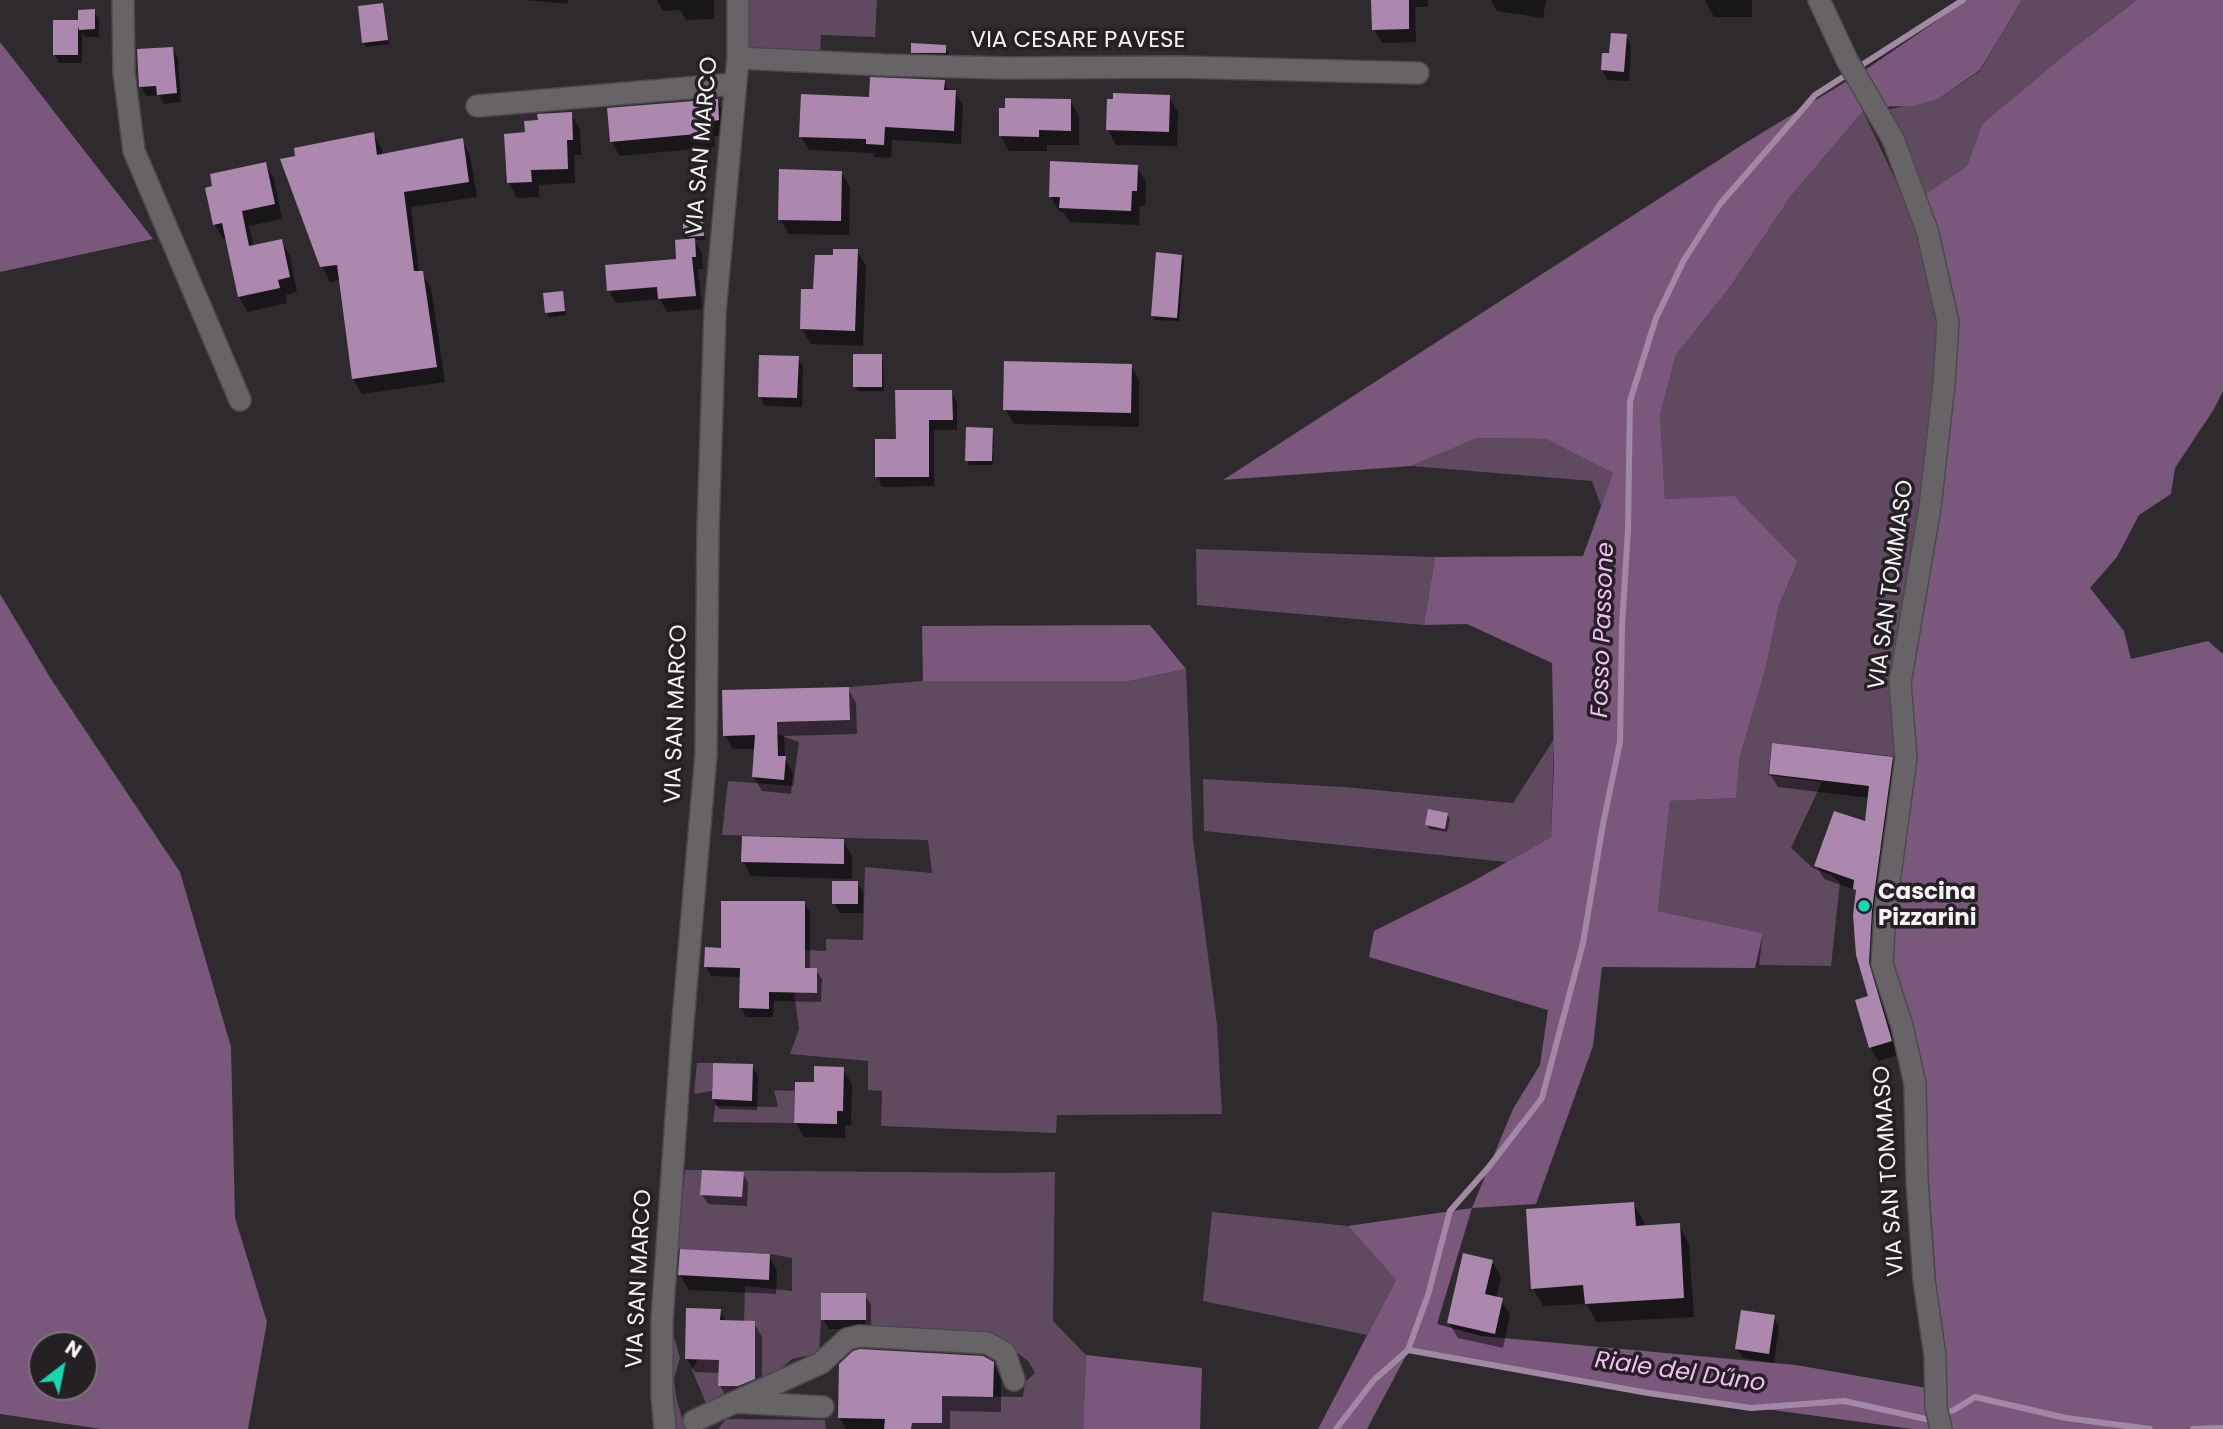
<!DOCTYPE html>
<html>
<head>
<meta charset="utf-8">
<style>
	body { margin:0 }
	#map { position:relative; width:2223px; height:1429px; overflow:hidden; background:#2e2a2e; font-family:Poppins,sans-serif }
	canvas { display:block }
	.north { position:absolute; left:28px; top:1331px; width:70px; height:70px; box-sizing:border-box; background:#242024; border:2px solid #787478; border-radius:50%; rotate:32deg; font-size:19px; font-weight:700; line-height:28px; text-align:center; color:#f5f2f5 }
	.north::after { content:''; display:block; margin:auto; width:24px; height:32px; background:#19d5b2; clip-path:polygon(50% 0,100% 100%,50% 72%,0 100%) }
</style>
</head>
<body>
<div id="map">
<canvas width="2223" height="1429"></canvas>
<div class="north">N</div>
</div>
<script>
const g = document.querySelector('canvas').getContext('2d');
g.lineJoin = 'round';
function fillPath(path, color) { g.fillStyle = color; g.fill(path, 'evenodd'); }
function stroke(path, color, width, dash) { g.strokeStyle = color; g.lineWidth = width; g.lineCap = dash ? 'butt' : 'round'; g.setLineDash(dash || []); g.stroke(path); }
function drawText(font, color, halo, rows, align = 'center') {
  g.font = font + ' Poppins,sans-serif'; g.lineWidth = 7; g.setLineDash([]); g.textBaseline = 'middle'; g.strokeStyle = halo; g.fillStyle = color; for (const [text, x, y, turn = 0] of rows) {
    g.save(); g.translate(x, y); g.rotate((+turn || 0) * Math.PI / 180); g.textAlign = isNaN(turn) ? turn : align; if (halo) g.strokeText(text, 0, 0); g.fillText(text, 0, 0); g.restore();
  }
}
fillPath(new Path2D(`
	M750,0H877L875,37L821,35L820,58L748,55Z
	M2022,0H2137L2067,53L1982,124L1967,166L1911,204L1867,114L1938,99L1980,71Z
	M1863,111L1918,228L1940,322L1899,757L1772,743L1768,775L1822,782L1791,848L1813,868L1831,875L1840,882L1831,966L1759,965L1763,933L1658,911L1670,801L1736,798L1740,756L1765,671L1779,605L1798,563L1724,497L1665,499L1660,415L1676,355L1730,287L1791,196Z
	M1477,438L1546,439L1613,473L1601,506L1592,481L1411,466Z
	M1196,549L1435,557L1424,625L1197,605Z
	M1186,669L1193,840L1217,1025L1222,1114L1057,1115L1056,1133L881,1126L882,1091L868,1090V1061L790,1054L799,1029L794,992L817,993V969L767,967V948L826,951V939L863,940L865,867L932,873L928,840L722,835L728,781L793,786L799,742L777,734V722L850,720L849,687L923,681H1129Z
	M1554,739L1551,837L1507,862L1204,831L1203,779L1344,787L1513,803Z
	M697,1063H713L712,1091L694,1094Z
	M774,1090L794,1091V1123L713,1122L715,1106L778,1107Z
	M685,1170L1006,1173L1055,1172L1053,1321L1086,1355L1083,1429H911L912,1423H942V1396L1023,1397L1025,1382L1035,1373L1029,1362L1014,1350L863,1331L866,1319V1293L821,1320L819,1353L792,1359L760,1387L739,1396L706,1403L692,1370L698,1359L744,1321L745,1286L792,1291V1258L770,1254L677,1249Z
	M1212,1212L1348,1226L1396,1280L1367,1335L1203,1301Z
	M671,1326L680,1358L674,1379L676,1396L685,1429H673Z
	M726,1419L825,1420L826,1429H718Z`), '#5f4a60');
fillPath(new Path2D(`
	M1967,0H2022L1980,70L1938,99L1913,106L1868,107L1852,79Z
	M2137,0H2223V391L2214,409L2175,468L2171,494L2139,515L2117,557L2090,588L2124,631L2131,659L2208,641L2223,654V1429H1912L1648,1393L1409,1350L1367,1429H1318L1396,1280L1348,1226L1472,1208L1513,1109L1540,1065L1548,1010L1369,957L1374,931L1470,883L1551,837L1554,763L1552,663L1467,624L1424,625L1435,557L1583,556L1613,473L1546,439L1477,438L1411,466L1223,480L1742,145L1847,81L1863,111L1791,196L1730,287L1676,355L1660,415L1665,499L1734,496L1798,562L1779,605L1765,671L1740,756L1736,798L1670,801L1658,911L1763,933L1755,968L1602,967L1593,1046L1536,1204L1472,1208L1437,1324L1481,1336L1796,1365L1944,1391L1921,1075L1886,964L1903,684L1943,322L1911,204L1967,166L1982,124L2067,53Z
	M0,42L153,239L0,272Z
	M0,594L51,679L180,872L231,1047L235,1218L267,1322L248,1429H101L0,1414ZM42,1345H84V1387H42Z
	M1150,625L1186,669L1129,681H923L922,626Z
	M1086,1355L1202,1368L1200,1429H1083Z`), '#7a587b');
fillPath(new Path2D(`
	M525,0H568V4Z
	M657,0H714V19L686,20L680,10L663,11Z
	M1373,0H1428V7H1415L1416,42L1382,43L1374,29Z
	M1491,0H1546L1543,18L1497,11Z
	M1705,0H1752V17H1714Z
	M382,5L389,44L366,47L364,43Z
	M94,11L99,19V37H85L82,32V63H59L55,55L80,22Z
	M1626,36L1631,45L1629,81L1608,80L1602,70Z
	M945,47L951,56L918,62L912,52Z
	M172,49L178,58L181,102L164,104L159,95L146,96L141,86Z
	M943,81L950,92H955L963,106L961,144L892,140L891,158L875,157L873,153L809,150L801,136L871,99Z
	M1169,97L1178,112L1177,146L1116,145L1108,130Z
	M717,100L726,115L727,135L714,136L715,147L620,156L611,141Z
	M1070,101L1079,116V145H1047V151H1009L1001,136Z
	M571,114L580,129L581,155H574L575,183L539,185V197L517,198L509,183L527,134Z
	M373,134L382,149V156L462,140L470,155L477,197L411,207L419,273H422L431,288L445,382L362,394L353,379L340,280L330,282L322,266Z
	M265,164L274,179L282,219L249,226L254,247L281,241L290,256L297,292L286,295L287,303L248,312L239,297L227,239H223L215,224L214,188Z
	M1137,167L1146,182L1145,206H1140L1139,225L1070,222L1063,212L1059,211L1050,196Z
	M841,172L850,187L849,235L789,234L780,219Z
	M702,222L705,240H694L702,253L703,269H698L702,309L667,312L660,299L616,303L609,291L678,261L687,240L685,237Z
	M857,251L866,266L863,346L811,344L802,329L815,291L835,257Z
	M1181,256L1184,260L1179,321L1155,320L1153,315Z
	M562,293L566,315L549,317L547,312Z
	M881,356L883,360L884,391H858L855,387Z
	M798,358L803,367L802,407L765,406L760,396Z
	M1131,365L1139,381V427L1014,424L1005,409Z
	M951,392L957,402V430H934V486L882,487L877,476L898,441Z
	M992,429L994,434L993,465H969L967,460Z
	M848,689L856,703L857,734L784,736L785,758L793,773L791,794L762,791L754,777L756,749H733L725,735Z
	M1892,759L1899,772L1876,978L1898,1055L1878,1061L1870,1047V997L1857,894L1855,890L1824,879L1816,865L1866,824L1869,798L1778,787L1770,774Z
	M1447,814L1450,819L1447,832L1429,829L1427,825Z
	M843,841L852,856V879L751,876L743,861Z
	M857,883L863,892V913H840L834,903Z
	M804,903L810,912V970H816L822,979L821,1002L774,1001L773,1017H746L741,1008V977L711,976L706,967L723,949Z
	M752,1066L758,1076L757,1110L719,1109L714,1099Z
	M843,1069L852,1084L851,1126L845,1125V1138L804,1137L795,1122L816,1084Z
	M743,1174L748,1183L747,1206L708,1204L702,1195Z
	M1633,1204L1644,1222V1227L1679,1225L1689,1244L1694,1317L1597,1322L1586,1304L1543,1306L1533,1288L1526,1210Z
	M769,1256L777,1271L776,1294L689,1290L680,1275Z
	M1492,1262L1501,1277L1496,1298L1501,1300L1510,1315L1503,1348L1458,1338L1449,1323Z
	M865,1295L871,1305V1329H829L823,1319Z
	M720,1311L726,1322L754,1323L762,1337V1393L728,1400L720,1386V1373L695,1372L686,1358Z
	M1774,1317L1779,1327L1774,1363L1743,1358L1737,1349Z
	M993,1363L1001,1379V1412L950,1411V1429H846L840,1418Z`), '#0007');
stroke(new Path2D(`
	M1408,1350L1648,1393L1751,1408L1844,1401L1926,1419L1954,1410L1975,1397L2066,1418L2150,1429
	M1336,1429L1374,1380L1408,1350L1428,1295L1450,1211L1488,1168L1542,1098L1583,943L1603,824L1620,742L1622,625L1628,530L1630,401L1656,318L1684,260L1720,204L1815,95L1963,0
	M2193,1429L2223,1428`), '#a289a3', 6);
fillPath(new Path2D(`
	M1371,0H1409V29L1372,30Z
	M383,3L388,40L362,43L358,6Z
	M95,9V29L79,30L78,26V55H53V20H78V10Z
	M1611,33L1627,34L1624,72L1601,70L1602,53H1609Z
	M911,43L946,45V53H911Z
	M173,47L177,93L157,95L156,86L139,87L137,49Z
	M870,77L945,80L944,90H956L954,131L885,127L884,145L866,144V139L799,137L801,94L869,97Z
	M1113,93L1170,95L1169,132L1106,130L1107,99H1113Z
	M1005,98L1071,99V131L1039,130V137L999,136V108H1005Z
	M718,99L719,120L707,122V133L610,142L607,108Z
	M572,112L573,140H567L568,169L531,170L532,182L507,183L504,134L525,132L524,121L538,120L537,114Z
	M374,132L377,155L463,138L469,182L404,192L414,271H423L437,367L352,379L337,265L320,267L280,159L295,156L294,148Z
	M1050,161L1138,165L1137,191H1132L1131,211L1059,208L1060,197H1049Z
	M266,162L275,204L242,211L249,246L282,239L290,277L278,280L280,288L238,297L222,223L213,225L205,188L212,186L210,174Z
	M779,169L842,171L841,221L778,220Z
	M683,221H703L704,236L683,237Z
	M695,238L696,257H692L696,296L658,299L657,287L607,291L605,265L676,259L675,240Z
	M833,249H858L855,331L800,329L801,289H813L815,255H833Z
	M1156,252L1182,255L1177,318L1151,316Z
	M563,291L565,311L545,313L543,293Z
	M853,354H882V387H853Z
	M759,355L799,356L797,398L758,397Z
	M1004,361L1132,364L1131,413L1003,410Z
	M895,390H952L953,420H929V477H875V439H896Z
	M966,427L993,428L992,461H965Z
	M849,687L850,720L777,722L778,756H786L784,780L752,777L755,735L723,736L722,690Z
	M1772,743L1893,757L1872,910L1869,963L1892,1041L1869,1048L1855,1000L1868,996L1856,955L1853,915L1856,890L1853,889L1854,880L1814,866L1834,811L1865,821L1869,786L1769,774Z
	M1428,809L1448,813L1445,829L1425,825Z
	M742,836L844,839V864L741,862Z
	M832,881H858V904H832Z
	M721,901H805V968H817V993L769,992V1009L739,1008L740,968L704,967L705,947L721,948Z
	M713,1063L753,1064L752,1101L712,1099Z
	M814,1066L844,1067L843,1111H837V1124L794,1123L795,1082H814Z
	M702,1170L744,1172L742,1197L700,1195Z
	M1634,1202L1636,1226L1680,1223L1684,1298L1585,1304L1583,1285L1531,1289L1526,1209Z
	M680,1249L770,1254L769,1280L678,1275Z
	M1463,1253L1493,1260L1485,1294L1503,1298L1495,1334L1447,1323Z
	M821,1293H866V1320H821Z
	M686,1308L721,1309L720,1320L755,1321V1379L738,1386H718L719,1360L685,1359Z
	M1741,1310L1775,1315L1769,1354L1735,1349Z
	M860,1349L983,1356L994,1362L993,1397L942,1396V1423H912L911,1429H884L885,1419L838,1418L839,1364L853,1351Z`), '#ac88ae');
const minor = new Path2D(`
	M123,0L124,73L134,151L240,400
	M1819,0L1847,60L1893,139L1927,230L1948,322L1944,384L1930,507L1900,683L1906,758L1885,912L1882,964L1902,1026L1915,1084L1917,1180L1924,1280L1935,1356L1936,1407L1941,1429
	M738,58L884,65L1006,68L1179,67L1418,73
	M477,106L734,84
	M735,1402L821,1363L847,1339L860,1336L987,1343L1005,1353L1014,1380
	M694,1421L735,1402L823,1407
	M665,1429L662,1396V1320L682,1033L706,754L708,529L715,312L738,58V0`);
stroke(minor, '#4c494c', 24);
stroke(minor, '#676367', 21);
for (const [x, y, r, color] of [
	[1864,906,7,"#19d5b2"]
]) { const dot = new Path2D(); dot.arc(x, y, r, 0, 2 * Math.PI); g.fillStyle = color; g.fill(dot); stroke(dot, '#242024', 2.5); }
drawText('23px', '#f5f2f5', '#242024', [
	["VIA CESARE PAVESE",1078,41],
	["VIA SAN MARCO",703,146,-85],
	["VIA SAN TOMMASO",1892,585,-82],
	["VIA SAN MARCO",677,714,-88],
	["VIA SAN TOMMASO",1890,1171,-94],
	["VIA SAN MARCO",640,1279,-87]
]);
drawText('bold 23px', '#f5f2f5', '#242024', [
	["Cascina",1878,893],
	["Pizzarini",1878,919]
], 'left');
drawText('italic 24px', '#f5bdf8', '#242024', [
	["Fosso Passone",1604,630,-88],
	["Riale del Dűno",1680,1373,8]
]);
</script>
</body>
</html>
